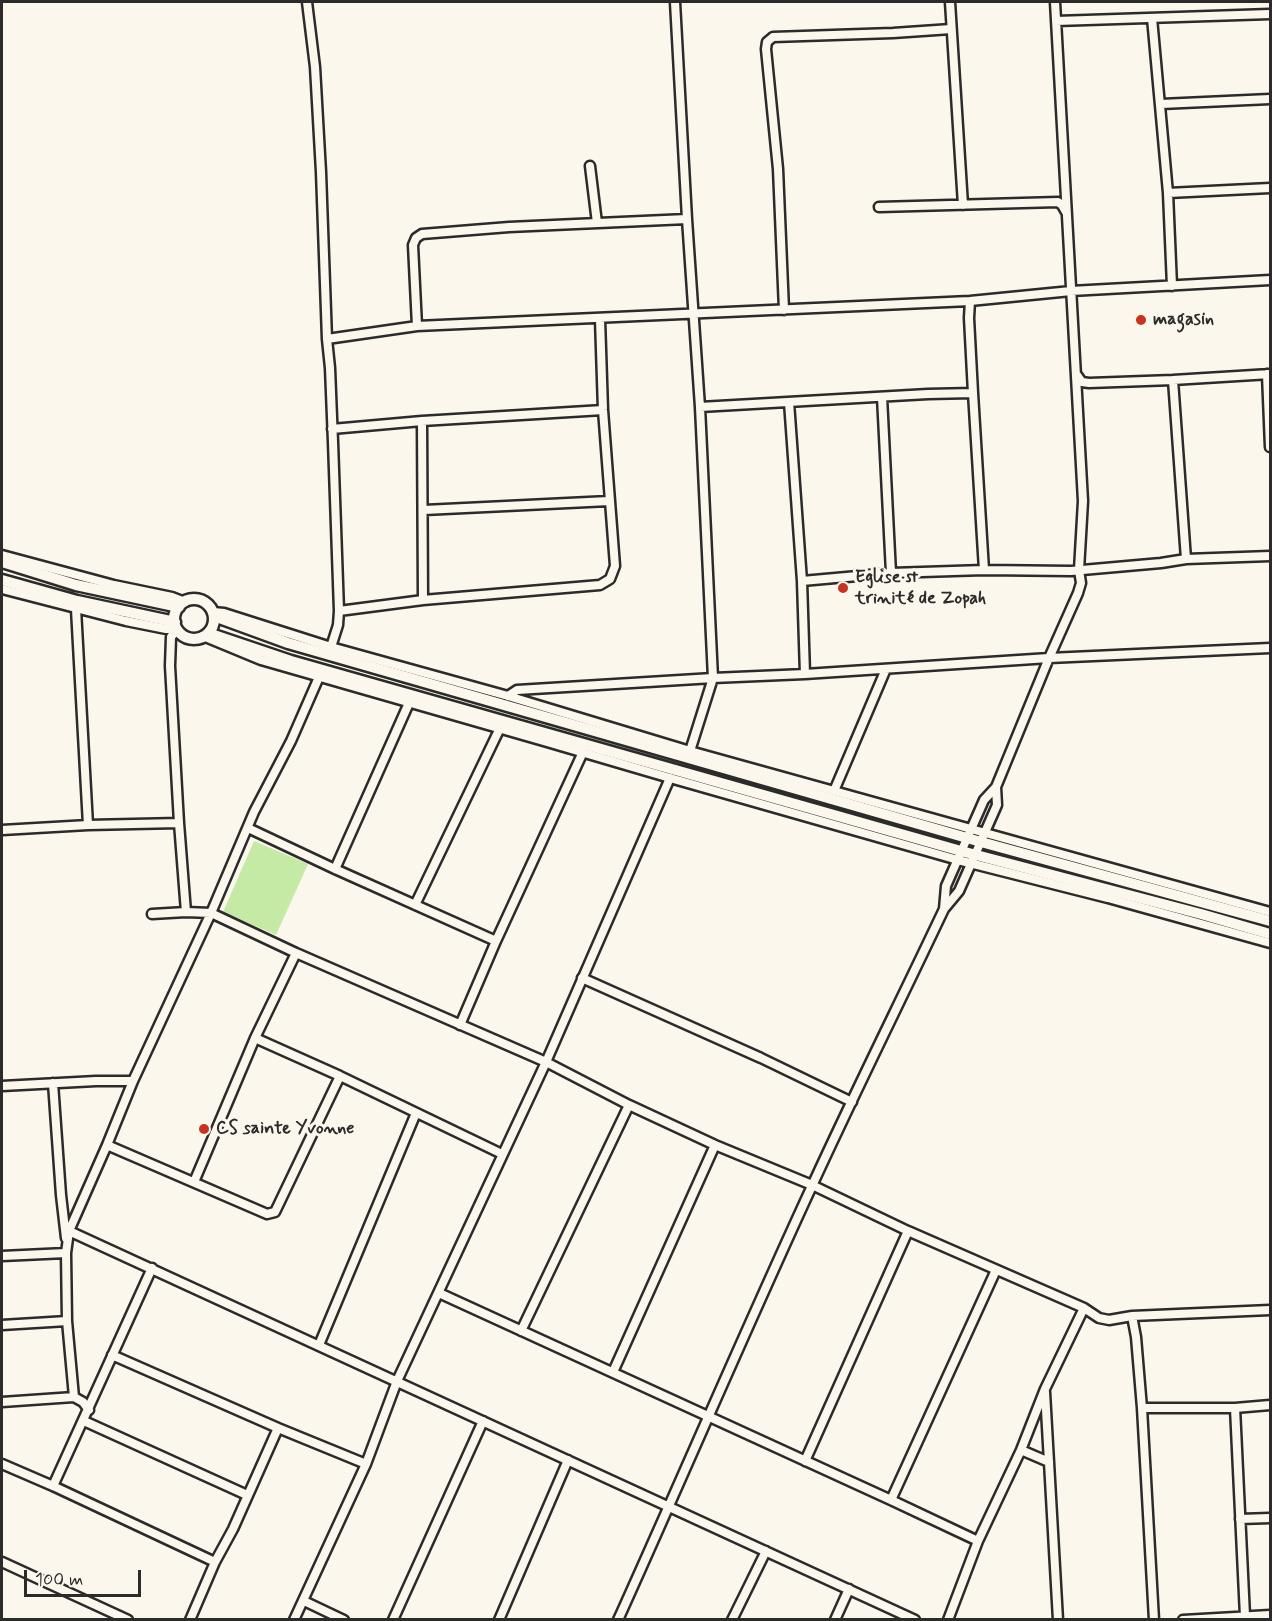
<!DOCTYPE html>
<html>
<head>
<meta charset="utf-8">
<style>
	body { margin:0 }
	#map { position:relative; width:1272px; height:1621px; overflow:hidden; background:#fbf7ec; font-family:Mynerve,sans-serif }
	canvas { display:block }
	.frame { position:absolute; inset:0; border:3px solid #2b2b2b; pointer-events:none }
	.scale { position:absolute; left:24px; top:1570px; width:117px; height:27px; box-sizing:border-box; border:3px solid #2b2b2b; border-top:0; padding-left:8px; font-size:18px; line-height:21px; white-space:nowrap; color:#2b2b2b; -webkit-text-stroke:4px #fbf7ec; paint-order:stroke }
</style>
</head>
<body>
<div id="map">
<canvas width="1272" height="1621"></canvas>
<div class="frame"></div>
<div class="scale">100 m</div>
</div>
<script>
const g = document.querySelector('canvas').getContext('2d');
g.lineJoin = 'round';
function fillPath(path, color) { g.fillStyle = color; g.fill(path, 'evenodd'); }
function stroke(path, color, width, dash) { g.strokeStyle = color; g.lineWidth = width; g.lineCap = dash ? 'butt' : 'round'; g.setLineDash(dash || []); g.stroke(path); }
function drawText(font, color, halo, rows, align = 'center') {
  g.font = font + ' Mynerve,sans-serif'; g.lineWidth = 6; g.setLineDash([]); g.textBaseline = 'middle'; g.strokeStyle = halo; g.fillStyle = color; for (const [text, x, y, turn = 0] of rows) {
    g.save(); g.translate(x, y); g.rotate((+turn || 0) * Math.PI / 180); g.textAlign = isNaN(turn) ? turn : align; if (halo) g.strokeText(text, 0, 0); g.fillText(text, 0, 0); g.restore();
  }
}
fillPath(new Path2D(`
	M254,841L308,864L276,935L223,912Z`), '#c4eaa5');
const minor = new Path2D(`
	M307,2L315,67L321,172L327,339L330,368L333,442L339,611L338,625L331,647
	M675,2L687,219L700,407L713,678L690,751
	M950,2L963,205
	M1152,18L1168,193L1172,286
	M1056,21L1270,14
	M1161,104L1270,99
	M590,166L597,223
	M1168,193L1270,188
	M879,207L1058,202L1062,205L1066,212
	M970,301L969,318L973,393L984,570
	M784,310L778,169L766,49L767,42L773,37L893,33L951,29
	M417,326L413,245L416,238L422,234L509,227L687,219
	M327,339L417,326L970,301L1071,291L1270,280
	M1267,374L1270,447
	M1077,375L1082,382L1089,383L1173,380L1270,374
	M1173,380L1186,559
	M882,397L891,573
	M789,402L802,581L805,674
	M700,407L928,394L973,393
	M422,421L423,600
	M332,429L422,421L603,410
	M424,510L609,501
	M2,555L114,585L172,597L185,602
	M802,581L891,573L984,570L1071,571L1161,563L1186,559L1270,556
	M2,589L126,621L166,629H177
	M76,609L88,825
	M339,611L423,600L600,585L610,579L615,566L603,410L600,319
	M213,612L224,613L331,647L508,696L690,751L1270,912
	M177,629L171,637L170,666L179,823L186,912
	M203,636L261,660L547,742L670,778L958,860L1108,898L1270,943
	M508,696L517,690L713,678L805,674L1049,658L1270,648
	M834,791L886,669
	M248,828L335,869L496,941
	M2,830L88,825L179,823
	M335,869L409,703
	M415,905L500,728
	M944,909L946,886L984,800L996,787L1049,658L1078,593L1081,583L1079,570L1083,501L1055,2
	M152,914L186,912L211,913L296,953L546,1062L629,1105L715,1145L812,1185L908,1231L1084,1308L1099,1318L1109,1320L1132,1316L1270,1310
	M582,978L761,1058L852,1102
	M460,1025L496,941L583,752
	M255,1038L340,1076L502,1154
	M53,1083L61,1195L66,1238
	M2,1086L96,1081H133
	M107,1145L267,1214L275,1212L340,1076
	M194,1182L255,1038L296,953
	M69,1231L915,1620
	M2,1256L66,1253
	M439,1293L891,1500L978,1541
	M1132,1316L1136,1337L1142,1408L1154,1620
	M2,1325L67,1321
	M521,1331L629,1105
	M319,1345L416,1113
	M112,1355L278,1428L366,1464
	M613,1372L715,1145
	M1045,1392L1058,1620
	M74,1397L67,1321L66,1253L69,1231L107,1145L133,1081L211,913L254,812L291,741L319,677
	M2,1402L74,1397L83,1402L89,1410
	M1142,1408H1235L1270,1405
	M1235,1408L1245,1616
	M84,1421L247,1495
	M1021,1450L1049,1462
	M805,1461L908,1231
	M2,1464L53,1486L215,1562
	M53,1486L152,1268
	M891,1500L996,1270
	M1240,1519L1270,1518
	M2,1562L128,1620
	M304,1601L344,1620
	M190,1620L215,1562L233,1529L278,1428
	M294,1620L366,1464L397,1381L546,1062L670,778
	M393,1620L483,1421
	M499,1620L568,1460
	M618,1620C683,1476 745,1331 811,1188C854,1094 900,1002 944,909L959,891L997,805L996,787
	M732,1620L766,1551
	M835,1620L849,1589
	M948,1620L978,1541L1021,1450L1045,1389L1084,1308
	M1183,1620L1270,1615`);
const major = new Path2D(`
	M2,562L76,585L179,607
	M2,580L77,601L175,622
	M174 619a20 20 0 1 1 40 0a20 20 0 1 1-40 0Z
	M214,616L288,643L981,842L1270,921
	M208,633L291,661L961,851L1201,914L1270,934`);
stroke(minor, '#2b2b2b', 13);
stroke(major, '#2b2b2b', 15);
stroke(minor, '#fbf7ec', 8);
stroke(major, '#fbf7ec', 10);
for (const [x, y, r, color] of [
	[1141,320,6,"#c8321e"],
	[843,588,6,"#c8321e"],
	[204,1129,6,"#c8321e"]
]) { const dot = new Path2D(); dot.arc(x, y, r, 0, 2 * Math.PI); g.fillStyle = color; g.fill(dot); stroke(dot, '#fbf7ec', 2); }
drawText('bold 18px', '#2b2b2b', '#fbf7ec', [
	["magasin",1153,320],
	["Eglise st",855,578],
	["trinité de Zopah",855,599],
	["CS sainte Yvonne",216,1129]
], 'left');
</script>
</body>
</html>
